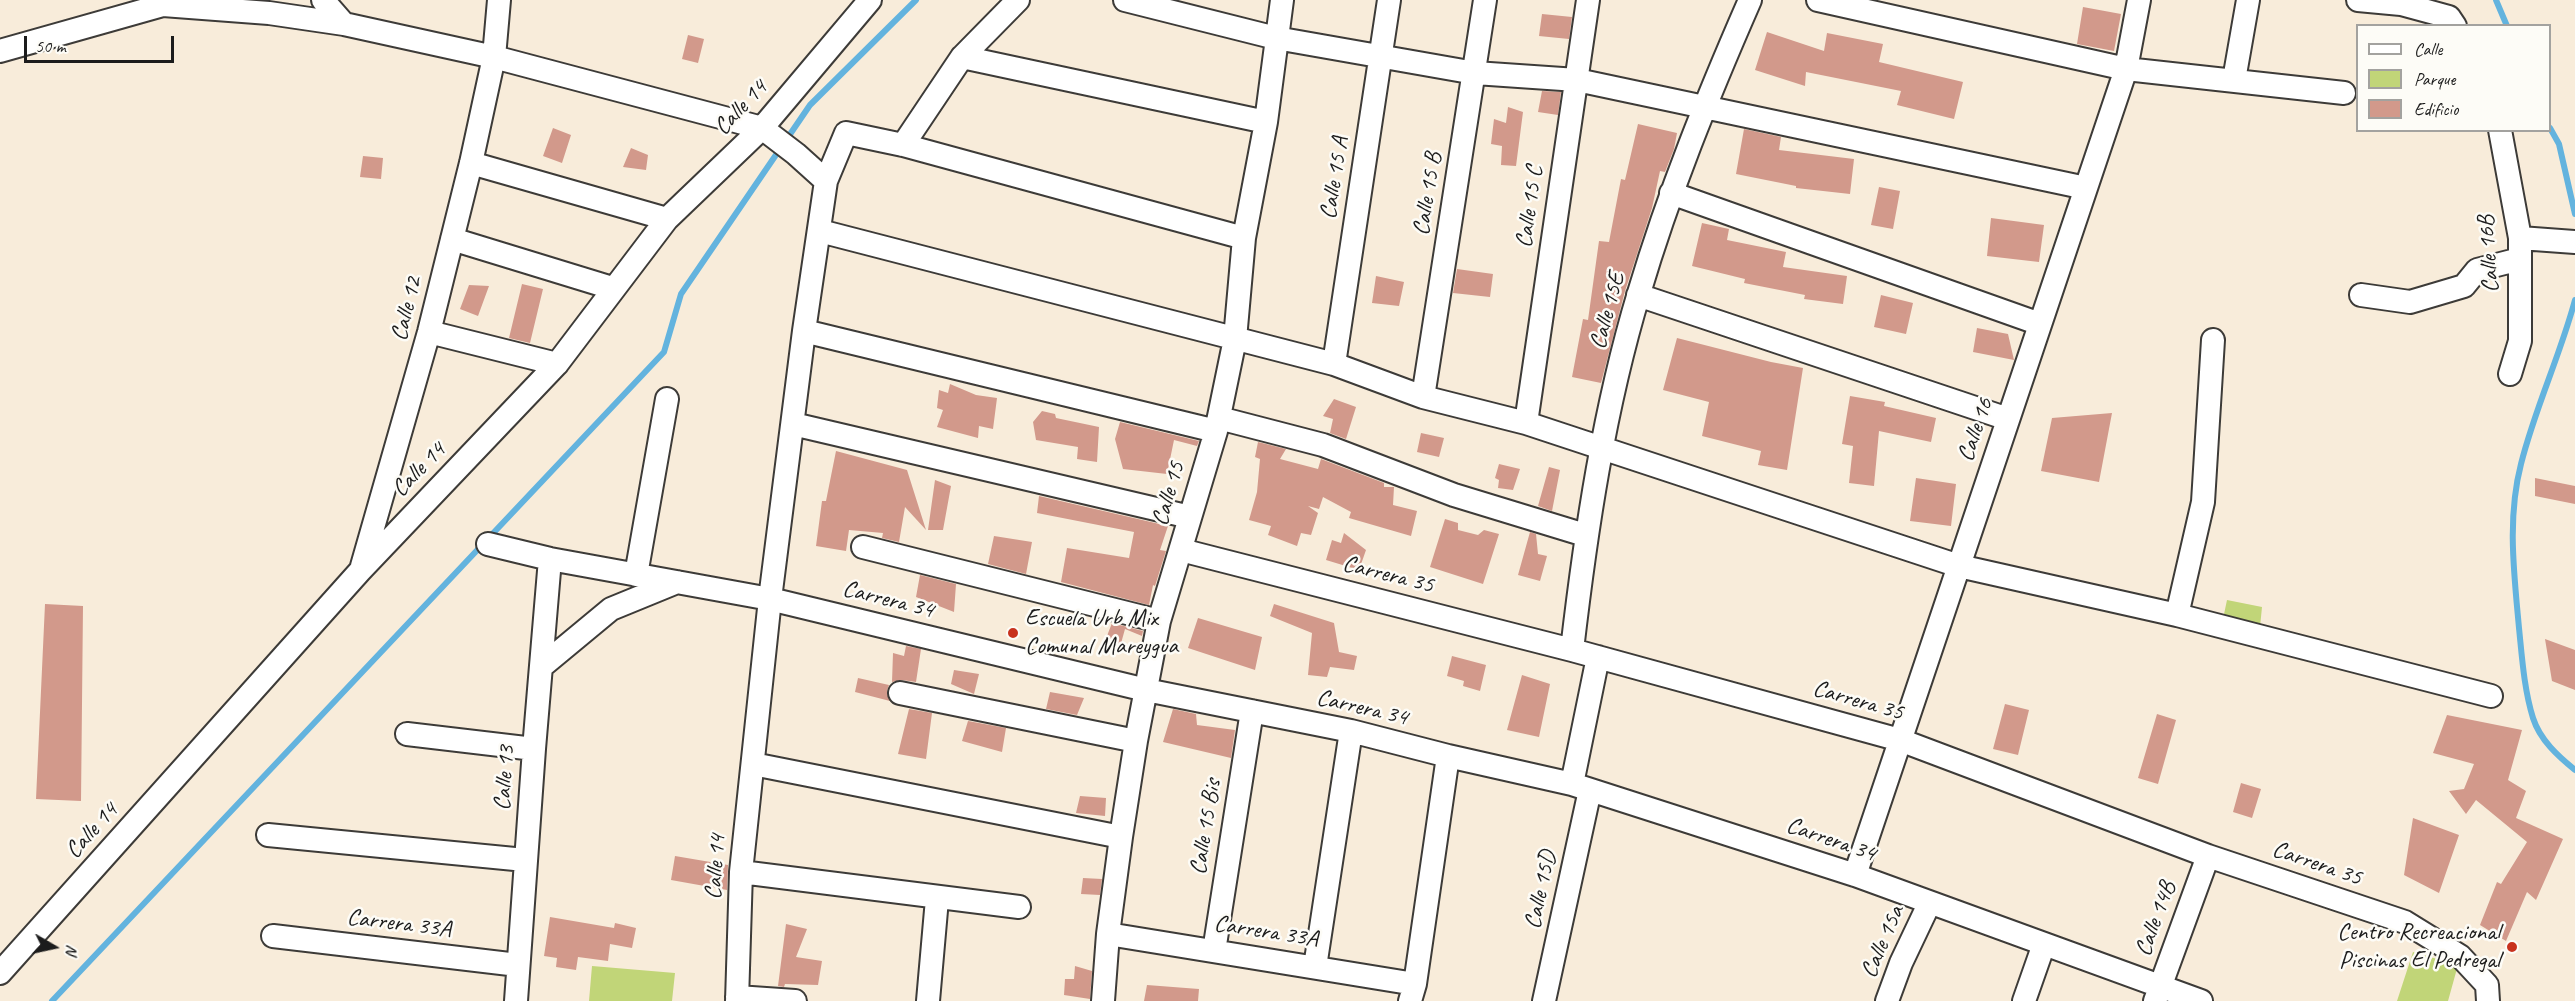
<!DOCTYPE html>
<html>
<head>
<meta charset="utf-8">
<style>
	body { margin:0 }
	#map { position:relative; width:2575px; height:1001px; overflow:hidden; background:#f8ecda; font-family:Caveat,sans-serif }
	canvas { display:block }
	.legend { position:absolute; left:2356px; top:24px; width:195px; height:108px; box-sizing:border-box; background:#fdfcf7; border:2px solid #a3a29f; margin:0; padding:8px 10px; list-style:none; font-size:18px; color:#1c1c1c }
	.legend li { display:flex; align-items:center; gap:12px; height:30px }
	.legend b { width:30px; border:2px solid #a3a29f }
	.north { position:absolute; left:24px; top:917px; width:60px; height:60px; -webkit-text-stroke:4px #fdfcf7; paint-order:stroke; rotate:99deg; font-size:16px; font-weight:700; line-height:24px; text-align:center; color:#1c1c1c }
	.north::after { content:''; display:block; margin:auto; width:21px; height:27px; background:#1c1c1c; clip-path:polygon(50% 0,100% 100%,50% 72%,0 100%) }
	.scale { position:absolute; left:24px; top:36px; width:150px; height:27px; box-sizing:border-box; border:3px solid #1c1c1c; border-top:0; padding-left:8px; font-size:18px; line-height:21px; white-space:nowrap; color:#1c1c1c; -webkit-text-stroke:4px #fdfcf7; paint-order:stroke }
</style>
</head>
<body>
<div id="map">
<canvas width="2575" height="1001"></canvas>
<ul class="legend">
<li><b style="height:8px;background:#fff"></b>Calle</li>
<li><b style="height:16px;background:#c1d578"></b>Parque</li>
<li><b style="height:16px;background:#d2998b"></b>Edificio</li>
</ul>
<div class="north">N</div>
<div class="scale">50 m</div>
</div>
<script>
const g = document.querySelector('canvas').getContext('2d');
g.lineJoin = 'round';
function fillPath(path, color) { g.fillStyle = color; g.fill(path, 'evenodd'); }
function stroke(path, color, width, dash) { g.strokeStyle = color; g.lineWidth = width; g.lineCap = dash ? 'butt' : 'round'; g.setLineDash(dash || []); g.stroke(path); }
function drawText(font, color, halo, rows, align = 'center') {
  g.font = font + ' Caveat,sans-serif'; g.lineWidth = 5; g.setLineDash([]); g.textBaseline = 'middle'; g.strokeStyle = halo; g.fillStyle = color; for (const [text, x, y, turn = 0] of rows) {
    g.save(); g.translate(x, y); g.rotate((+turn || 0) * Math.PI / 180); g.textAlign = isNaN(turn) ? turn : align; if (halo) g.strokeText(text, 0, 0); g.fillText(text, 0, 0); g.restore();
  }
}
fillPath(new Path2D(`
	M2227,600L2262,607L2260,627L2223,619Z
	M2413,952L2458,965L2448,1001H2397Z
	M592,966L675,973L672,1001H589Z`), '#c1d578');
stroke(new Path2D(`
	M2496,0L2507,26
	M2550,128L2559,144L2575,214
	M2575,300C2560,356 2535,408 2521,464C2507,518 2514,573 2519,628C2522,657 2524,689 2533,718C2540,740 2558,756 2575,770
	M52,1001L664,352L681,294L810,105L916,0`), '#63b3de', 6);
fillPath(new Path2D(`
	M2083,7L2121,14L2114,51L2077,44Z
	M1542,14L1572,17L1569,39L1539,36Z
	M1767,32L1824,51L1827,33L1883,44L1879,62L1963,82L1954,119L1897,105L1901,91L1806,72L1805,86L1755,70Z
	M688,35L704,39L698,63L682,59Z
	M1542,91L1561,92L1558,115L1538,112Z
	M1508,107L1523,112L1516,166L1501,165L1502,146L1491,144L1494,119L1506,123Z
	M1638,124L1677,133L1674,149L1665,172L1660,171L1652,208L1625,291L1601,383L1572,377L1583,319L1588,320L1599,241L1609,242L1621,179L1625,180Z
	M553,128L571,135L562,163L543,156Z
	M1744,129L1781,137L1779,150L1854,159L1850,194L1796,188V186L1736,174Z
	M631,148L648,155L646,170L623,167Z
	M363,156L383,158L381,179L360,177Z
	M1879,187L1900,191L1893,229L1871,225Z
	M1991,218L2044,225L2039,262L1987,256Z
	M1702,223L1729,229L1727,240L1786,252L1783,267L1847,276L1843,304L1804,299L1805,295L1744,283L1745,279L1692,266Z
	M1457,269L1493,274L1490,297L1453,293Z
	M1376,276L1404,282L1399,306L1372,303Z
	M522,284L543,289L530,343L509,338Z
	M469,285L489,286L478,316L460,309Z
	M1881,295L1913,303L1906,334L1874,327Z
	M1977,328L2008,334L2014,360L1973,352Z
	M1677,338L1771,362L1803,368L1787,470L1758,465L1761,451L1702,436L1709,402L1663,390Z
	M950,384L976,395L997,398L993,429L979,426L978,438L937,427L943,410L937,408L939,390L948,393Z
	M1850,396L1885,402L1884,406L1936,418L1931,442L1879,431L1874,486L1849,483L1853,446L1842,444Z
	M1334,399L1356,407L1346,439L1330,433L1333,419L1323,416Z
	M1042,411L1055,414L1056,418L1099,427L1097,462L1077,459L1078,447L1036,440L1033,422Z
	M2112,413L2099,482L2041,471L2052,418Z
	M1120,422L1199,441L1197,446L1174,440L1167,474L1123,469L1115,439Z
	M1421,433L1444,438L1439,457L1417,452Z
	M1258,442L1286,449L1280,459L1318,469L1321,459L1384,483V487H1394L1393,505L1417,511L1411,536L1349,518L1351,512L1323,497L1319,509L1308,506L1318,513L1311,535L1301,533L1297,546L1268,535L1271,526L1249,520L1257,492L1260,459L1255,457Z
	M836,451L907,470L926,530L905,507L899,542L882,538L883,533L849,530L846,551L816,546L822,501H826Z
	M1499,464L1520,469L1513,490L1498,488L1499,480L1495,478Z
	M1549,467L1560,470L1552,511L1538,506Z
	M1916,478L1956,484L1951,526L1910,521Z
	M2535,478L2575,486V504L2535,496Z
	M935,480L951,486L943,530H928Z
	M1039,496L1168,526L1160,550L1166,551L1155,586L1153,585L1149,605L1061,582L1067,548L1129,558L1134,532L1037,513Z
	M1445,519L1458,523V530L1478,535L1484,530L1499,534L1483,584L1430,567Z
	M1530,532L1536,534L1538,554L1547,556L1540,581L1518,575Z
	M1344,533L1366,550L1359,570L1326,560L1332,540L1341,543Z
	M994,536L1032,542L1026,574L988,564Z
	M920,575L956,584L954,612L916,597Z
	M45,604L83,606L81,801L36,799Z
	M1274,604L1334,623L1339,652L1357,656L1354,670L1330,667L1327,677L1308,675L1312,633L1270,616Z
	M1198,618L1262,637L1255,670L1188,648Z
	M1112,623L1143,631L1142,636L1125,629L1120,647L1105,641Z
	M2545,639L2575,650V690L2552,681Z
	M906,646L921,649L916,682L902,680L892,682L893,653L904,656Z
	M1452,656L1486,665L1480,691L1463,686L1464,681L1447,676Z
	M954,670L979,674L974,694L951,684Z
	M1522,675L1550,684L1539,737L1507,730Z
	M858,678L889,685L887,691L890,701L855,692Z
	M1050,692L1084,698L1077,715L1046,709Z
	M2005,704L2029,710L2018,755L1993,749Z
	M909,709L932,713L926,759L898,754Z
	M1173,709L1196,714L1197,725L1235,730L1231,758L1163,742Z
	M2157,714L2176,720L2158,784L2138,778Z
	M2447,715L2522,730L2508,780L2526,791L2516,818L2563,839L2536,900L2527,892L2506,941L2480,925L2497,882L2501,884L2527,842L2476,800L2466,814L2449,791L2464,789L2474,764L2433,753Z
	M968,721L1006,728L1002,752L962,741Z
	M2241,783L2261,789L2252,818L2233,812Z
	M1080,796L1106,798L1105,816L1076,813Z
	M2413,818L2459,835L2439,893L2404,875Z
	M675,856L728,865L727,890L671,880Z
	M1083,878L1102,879L1100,895L1081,894Z
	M550,917L614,928L615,923L636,928L632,948L610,944L608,961L578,957L576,970L556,967L557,958L544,956Z
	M786,924L807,929L796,957L822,961L818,985L785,984L784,987L778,986Z
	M1075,966L1092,971L1090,999L1064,995L1065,979H1074Z
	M1147,985L1199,989L1198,1001H1144Z`), '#d2998b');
const minor = new Path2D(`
	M323,0L344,24
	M1125,0L1276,38L1475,73L1577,80L2086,188
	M1818,0L2126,69L2344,93
	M2358,0L2401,4L2449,17L2455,26
	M0,51L163,5L269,13L344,24L494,57L762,128L796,154L826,181
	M962,57L1266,122
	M2234,80L2248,0
	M2500,130L2520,238V341L2510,374
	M903,145L962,57L1018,0
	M471,163L667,219
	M1671,193L2040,324
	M820,231L1334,364L1423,397L1526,423L1959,566L2177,615L2491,696
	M2520,238L2575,242
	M452,239L612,288
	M1638,295L2008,419
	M2361,295L2410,302L2464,286L2477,270L2520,259
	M804,331L1216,431
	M429,332L557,364
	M1334,364L1389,0
	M1423,397L1485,0
	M1219,418L1323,445L1454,495L1585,535
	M1526,423L1588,0
	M793,424L1190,517
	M488,544L550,559L770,599L1146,690L1351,731L1448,756L1572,784L1855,875L2201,1001
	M863,547L1159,621
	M1181,550L1572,650L1900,740L2208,856L2405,922L2460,956L2487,985L2488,1001
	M362,566L429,332L471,163L494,57L499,0
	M636,575L667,399
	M2177,615L2203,502L2213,340
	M1572,650C1586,530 1604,409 1639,293C1669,192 1708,96 1750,0
	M541,667L611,609L677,582
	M900,693L1136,741
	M407,734L534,749
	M753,764L1121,837
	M1572,784L1598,657
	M268,835L525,860
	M741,872L1019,907
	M1855,875L2126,69L2139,0
	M1108,934L1415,984
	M273,936L518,965
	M1214,951L1252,711
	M1315,967L1351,731
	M0,973L360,571L557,364L667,219L762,128L870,0
	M737,997L795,1001
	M516,1001L534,749L550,559
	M737,1001L741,872L770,599L804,331L826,181L846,133L903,145L1244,238
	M928,1001L937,899
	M1103,1001L1108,934L1121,837L1136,741L1159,621L1216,431L1235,339L1244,238L1266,122L1282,0
	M1410,1001L1415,984L1448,756
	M1544,1001L1590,790
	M1887,1001L1901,963L1929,904
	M2024,1001L2044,944
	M2155,1001L2208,856`);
stroke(minor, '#3d3b38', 26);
stroke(minor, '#fff', 22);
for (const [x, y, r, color] of [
	[1013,633,6,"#c8321e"],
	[2512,947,6,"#c8321e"]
]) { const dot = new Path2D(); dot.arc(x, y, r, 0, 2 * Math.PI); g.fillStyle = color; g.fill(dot); stroke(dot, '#fdfcf7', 2); }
drawText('24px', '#1c1c1c', '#fdfcf7', [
	["Calle 14",741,108,-47],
	["Calle 15 A",1335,178,-81],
	["Calle 15 B",1428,194,-81],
	["Calle 15 C",1530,207,-82],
	["Calle 16B",2489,254,-94],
	["Calle 12",407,309,-76],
	["Calle 15E",1608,311,-75],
	["Calle 16",1976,430,-71],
	["Calle 14",419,470,-46],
	["Calle 15",1169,494,-74],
	["Carrera 35",1388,575,14],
	["Carrera 34",888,600,14],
	["Carrera 35",1858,701,16],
	["Carrera 34",1362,708,13],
	["Calle 13",505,778,-86],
	["Calle 15 Bis",1206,827,-81],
	["Calle 14",92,831,-48],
	["Carrera 34",1831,840,19],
	["Carrera 35",2317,864,19],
	["Calle 14",716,867,-86],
	["Calle 15D",1541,890,-78],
	["Calle 14B",2156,919,-70],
	["Carrera 33A",399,924,7],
	["Carrera 33A",1266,932,9],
	["Calle 15a",1883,942,-67]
]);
drawText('24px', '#1c1c1c', '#fdfcf7', [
	["Escuela Urb Mix",1025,619],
	["Comunal Mareygua",1025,647],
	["Centro Recreacional",2500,933,"right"],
	["Piscinas El Pedregal",2500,961,"right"]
], 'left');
</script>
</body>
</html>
